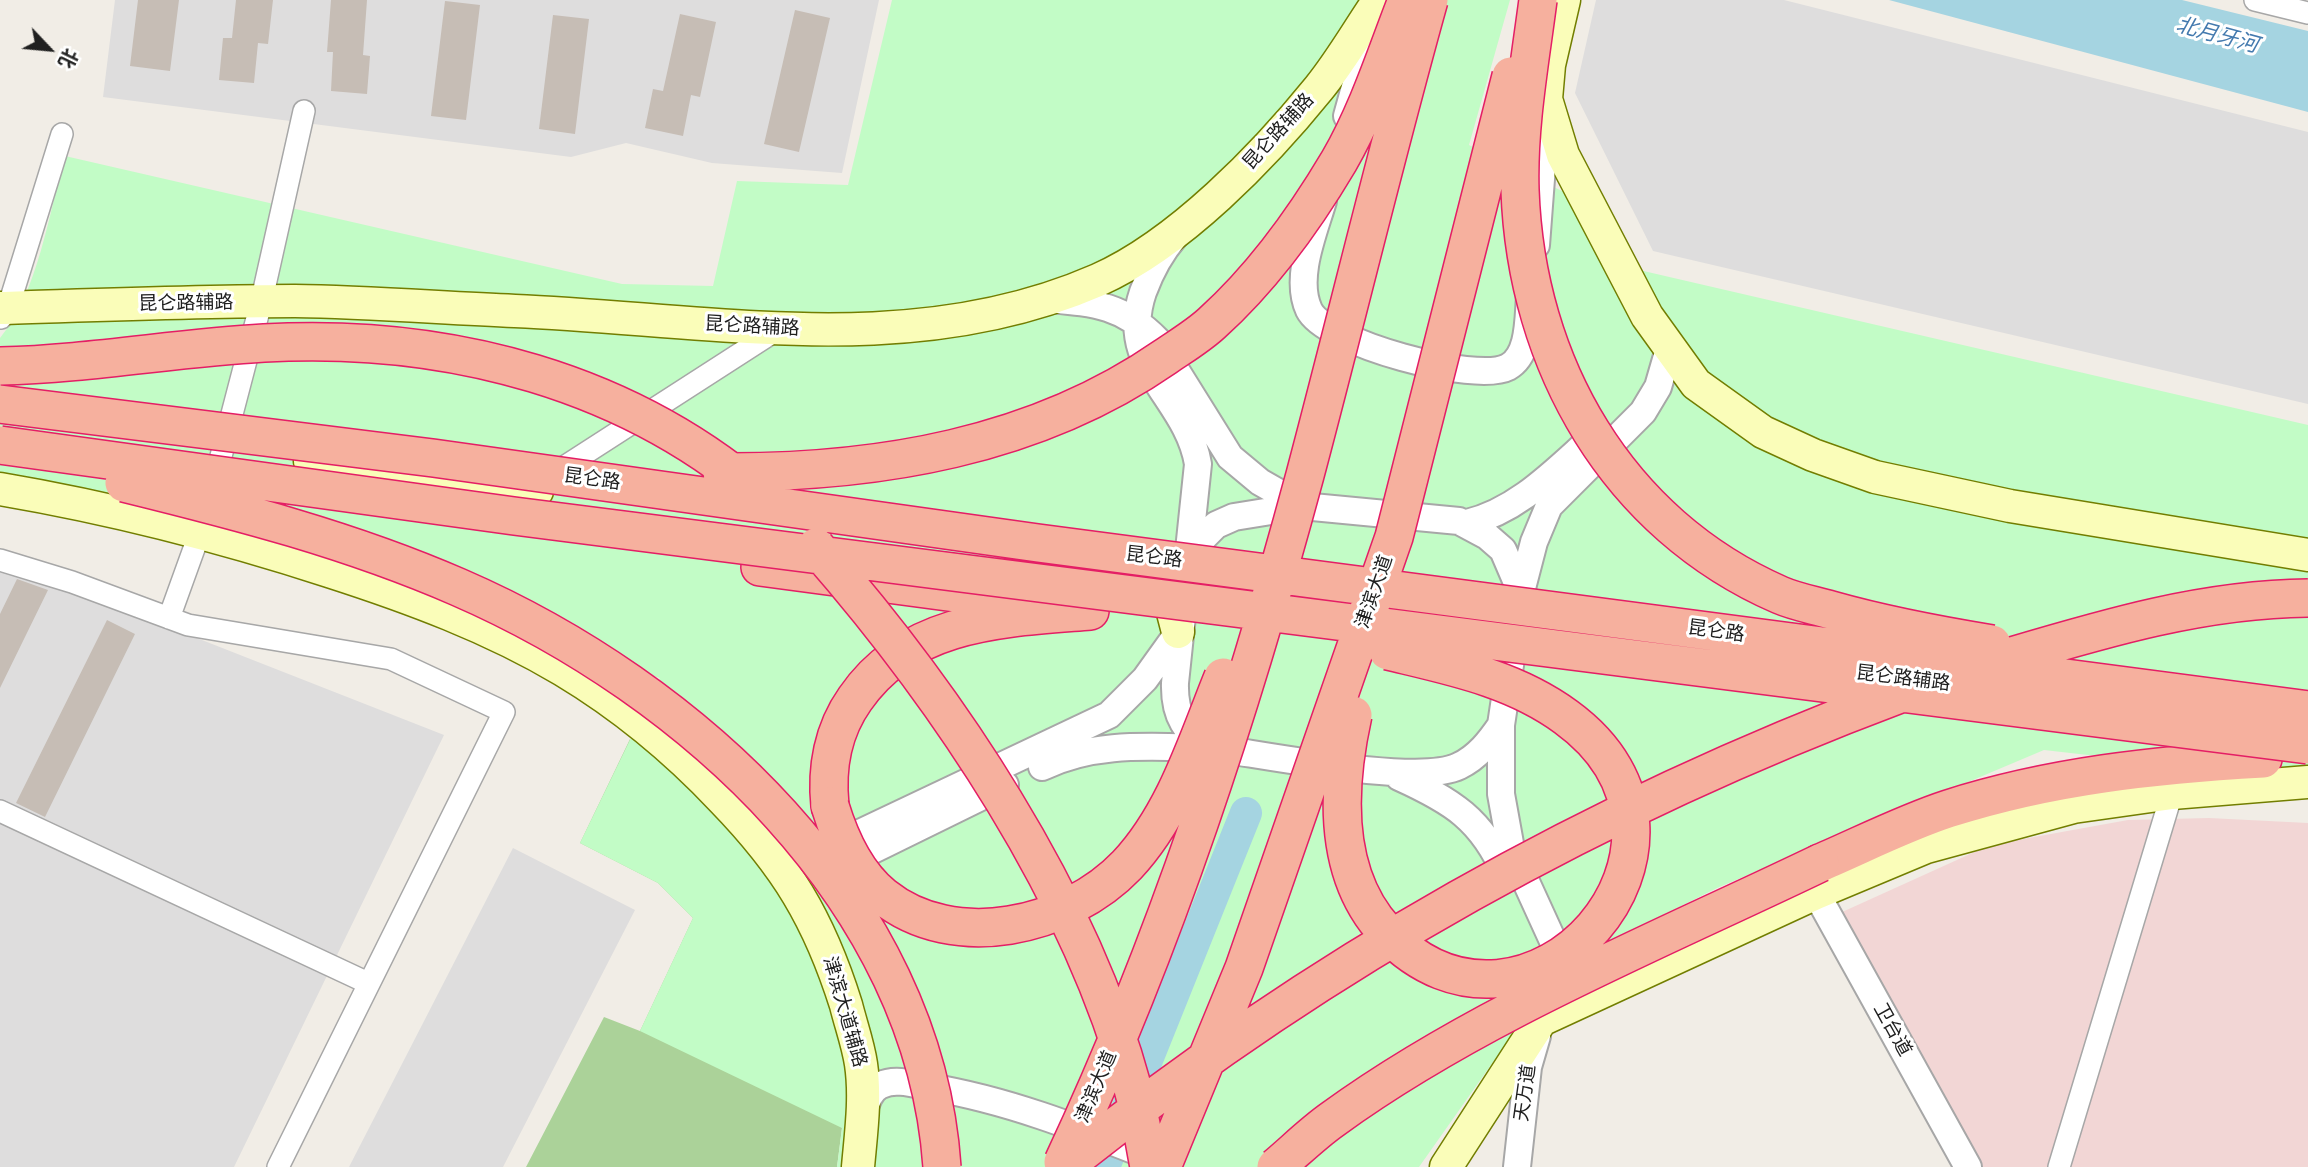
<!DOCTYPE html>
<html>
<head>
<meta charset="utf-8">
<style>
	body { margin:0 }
	#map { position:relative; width:2308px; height:1167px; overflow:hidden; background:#f1ede6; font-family:"DM Sans","Noto Sans SC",sans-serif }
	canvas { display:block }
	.north { position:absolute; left:14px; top:14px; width:70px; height:70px; -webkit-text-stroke:5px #fff; paint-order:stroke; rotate:116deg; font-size:19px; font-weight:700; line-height:28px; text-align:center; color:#202020 }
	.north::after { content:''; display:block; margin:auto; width:24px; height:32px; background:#202020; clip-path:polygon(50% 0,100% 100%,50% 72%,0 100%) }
</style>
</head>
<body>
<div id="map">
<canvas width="2308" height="1167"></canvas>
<div class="north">北</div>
</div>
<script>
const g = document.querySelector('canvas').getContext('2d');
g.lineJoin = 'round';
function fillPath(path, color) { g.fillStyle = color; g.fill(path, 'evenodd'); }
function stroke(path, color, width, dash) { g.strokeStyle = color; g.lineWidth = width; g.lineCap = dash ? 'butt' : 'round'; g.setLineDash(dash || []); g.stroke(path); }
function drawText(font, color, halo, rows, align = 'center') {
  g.font = font + ' "DM Sans","Noto Sans SC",sans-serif'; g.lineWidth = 6; g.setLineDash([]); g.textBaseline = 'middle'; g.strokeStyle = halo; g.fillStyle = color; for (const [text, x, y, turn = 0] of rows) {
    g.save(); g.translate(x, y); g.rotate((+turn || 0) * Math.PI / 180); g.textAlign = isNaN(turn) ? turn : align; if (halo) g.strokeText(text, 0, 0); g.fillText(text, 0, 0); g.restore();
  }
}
fillPath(new Path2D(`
	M115,0H879L842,173L712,163L626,143L571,157L103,97Z
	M1596,0H1784L2308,132V404L1653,251L1575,93Z
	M0,553L156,622L444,735L234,1167H0Z
	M513,848L635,910L503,1167H349Z`), '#dedddd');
fillPath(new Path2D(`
	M2209,818L2308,823V1167H1976L1840,913L1990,845L2128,820Z`), '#f2d6d5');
fillPath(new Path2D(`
	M630,739L842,1128L837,1167H526L604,1017L640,1031L693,918L658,883L580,843Z`), '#abd299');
fillPath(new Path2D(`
	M892,0H1510L1469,145L1568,194L1609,263L2308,425V780L2044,750L1717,888L1560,967L1419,1167H837L842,1128L640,1031L693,918L658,883L580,843L660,678L0,487V338C38,292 49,213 65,156L622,284L713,286L737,181L848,185Z`), '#c2fcc6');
fillPath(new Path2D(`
	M1889,0H2182L2308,31V112Z`), '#a5d4e1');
stroke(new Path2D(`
	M1104,1167L1246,813`), '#a5d4e1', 32);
fillPath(new Path2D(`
	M138,0H179L170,71L130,66Z
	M236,0H273L268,44L258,43L254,83L219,80L223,38H232Z
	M331,0H367L363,55L370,56L367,94L331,91L333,52H327Z
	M445,1L480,5L466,120L431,116Z
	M795,10L830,18L799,152L764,144Z
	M680,14L716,22L700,97L691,95L683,136L645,128L653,89L663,91Z
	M553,15L589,19L575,134L539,129Z
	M17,579L48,590L0,688V614Z
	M107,620L135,634L45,817L16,803Z`), '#c6bdb5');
const minor = new Path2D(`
	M2255,0L2308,13
	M1,318L8,308L62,134
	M550,476L775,331
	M214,483L261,303L304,111
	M0,560L72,582L188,625L391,659L504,712L278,1167
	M169,618L204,521
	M0,811L368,983
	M2059,1167L2172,793`);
const tertiary = new Path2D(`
	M1347,116L1375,15
	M1323,201C1314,232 1294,278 1309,310C1325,343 1476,384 1508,367C1530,355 1528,318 1530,297
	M1175,236C1161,252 1150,273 1143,292C1117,368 1187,397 1198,464L1175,683C1174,715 1185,735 1214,748C1265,755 1419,786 1459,766C1478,757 1490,741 1501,725
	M1536,245L1546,113
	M1049,299C1094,303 1123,305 1157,340L1230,457L1260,482L1302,506
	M1467,523C1517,511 1554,472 1591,439
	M1189,552L1216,525L1234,517L1302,506L1459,521L1487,536L1503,550L1521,592
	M1042,767C1095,741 1153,747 1210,748
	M1399,777C1452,801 1482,819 1506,875
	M826,849L1109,715L1145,679L1178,633
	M838,867L1005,785
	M1816,893L1968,1167
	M1560,971L1553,941L1511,849L1501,794V725L1521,592L1534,542L1549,506L1643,412L1658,387L1669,349
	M862,1116C866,1104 869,1090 881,1085C895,1078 914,1084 929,1087C1009,1100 1083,1130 1159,1160
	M1517,1167L1528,1067L1537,1036`);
const secondary = new Path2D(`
	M1564,0L1549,65L1546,99L1563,155L1647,316L1696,384L1763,432L1813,455L1875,477L2010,506L2308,555
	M0,308C98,305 197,301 295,301C368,302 442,308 515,311C710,319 911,362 1098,280C1179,244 1264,156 1319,88C1341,61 1359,29 1379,0
	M310,461L537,491
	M0,489C112,508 221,536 329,571C410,597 491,627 563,670C623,706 676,750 723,800C786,865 819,919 846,1005C851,1025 858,1044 861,1064C866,1098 861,1133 858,1167
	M1153,587L1171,605L1178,632
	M1446,1167L1541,1020L1816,893L1926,847L2073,807L2172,793L2308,782`);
const trunk = new Path2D(`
	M760,567L1030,603
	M830,806C826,768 833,730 855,699C909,620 1003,618 1090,611
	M1820,863C1862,845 1905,823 1948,809C2051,776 2156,765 2263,759`);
stroke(minor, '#a7a7a7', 24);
stroke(tertiary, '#a7a7a7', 30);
stroke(secondary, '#727e00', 35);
stroke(trunk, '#e41e65', 40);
stroke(minor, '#fff', 21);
stroke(tertiary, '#fff', 26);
stroke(secondary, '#fafdb9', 32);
stroke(trunk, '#f6b09e', 37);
const trunkBridge = new Path2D(`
	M1538,0C1530,62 1518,127 1520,190C1526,364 1617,524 1780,595C1796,602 1814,605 1831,610C1884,625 1937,635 1992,644
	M0,366C88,364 176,348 264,343C447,333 632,380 771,505
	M0,404L433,458L1038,543L2308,710
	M0,445L514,516L2308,745
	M722,472C877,473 1035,447 1165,357C1181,346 1198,336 1212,323C1263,277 1304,220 1339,161C1368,111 1386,54 1407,0
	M124,483C238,511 350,540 458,587C691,688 924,900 942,1167
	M816,547C948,698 1080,893 1133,1089C1140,1114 1144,1141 1149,1167
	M1988,663C2093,632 2197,599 2308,598
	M1353,715C1337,787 1332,874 1386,932C1527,1080 1739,843 1566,717C1513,678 1450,666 1388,651
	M830,806C840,839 855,873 883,896C954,953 1068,927 1127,865C1175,814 1197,741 1223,677
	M1063,1162C1166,943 1242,708 1305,475C1347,317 1385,157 1429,0
	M1064,1167C1316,964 1598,807 1900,694
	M1162,1167L1244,968L1394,537L1511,76
	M1276,1167C1295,1151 1313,1133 1333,1119C1476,1015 1660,940 1820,863`);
stroke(trunkBridge, '#e41e65', 40, []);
stroke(trunkBridge, '#f6b09e', 37);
drawText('19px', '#202020', '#fff', [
	["昆仑路辅路",1279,132,-48],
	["昆仑路辅路",186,304,-1],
	["昆仑路辅路",752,327,3],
	["昆仑路",592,480,8],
	["昆仑路",1154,558,7],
	["津滨大道",1375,592,-71],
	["昆仑路",1716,632,8],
	["昆仑路辅路",1903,679,7],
	["津滨大道辅路",844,1012,74],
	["卫台道",1892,1030,61],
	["津滨大道",1097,1087,-67],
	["天万道",1526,1093,-82]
]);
drawText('italic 21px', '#447aae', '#fff', [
	["北月牙河",2217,36,15]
]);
</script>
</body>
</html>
